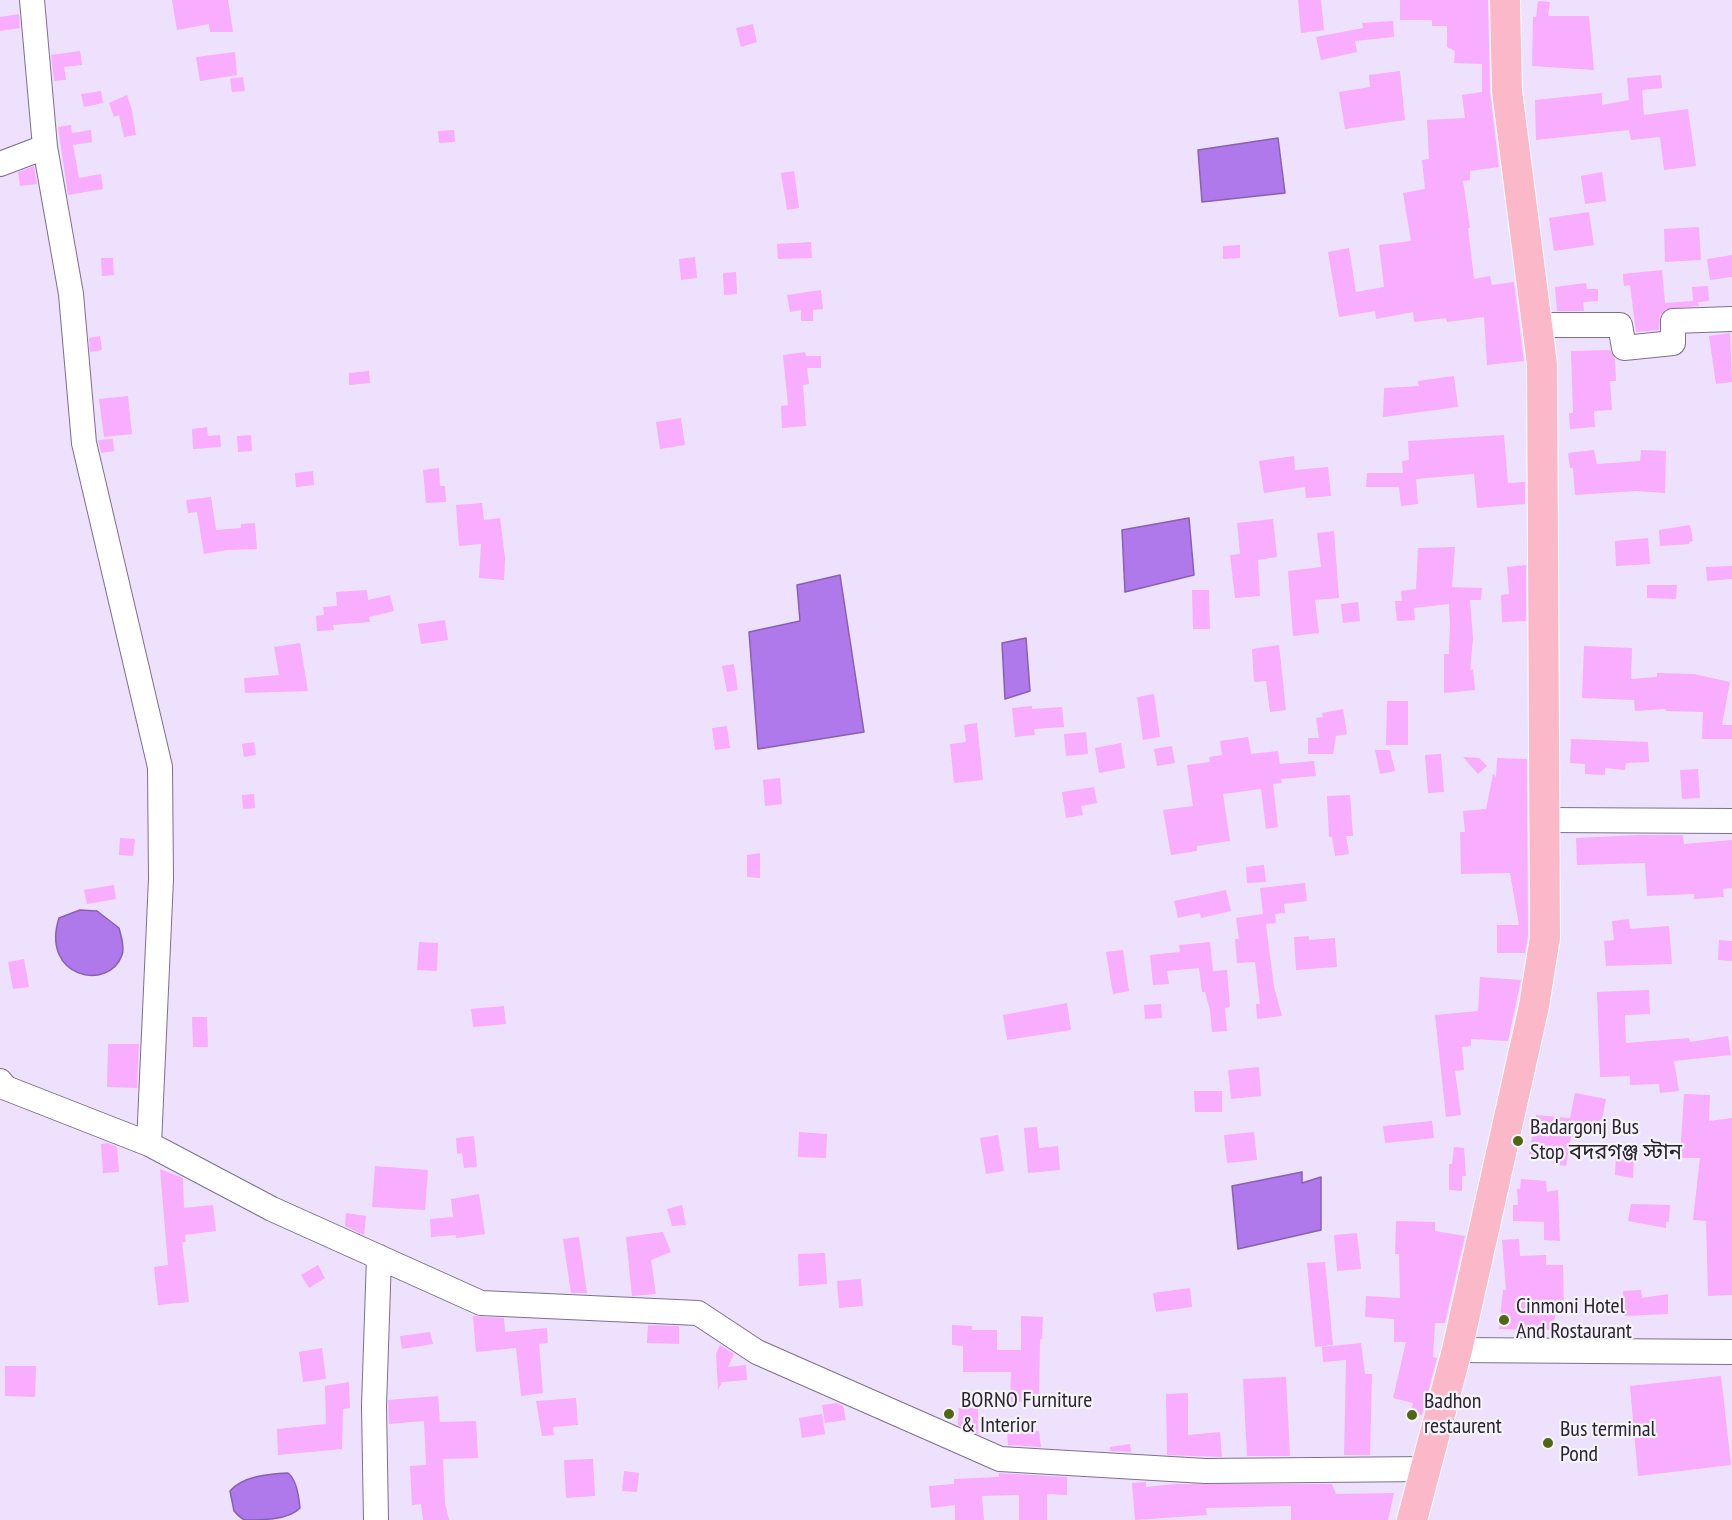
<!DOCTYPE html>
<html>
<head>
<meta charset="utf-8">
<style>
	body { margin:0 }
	canvas { display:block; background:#ede1fe }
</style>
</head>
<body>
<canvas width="1732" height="1520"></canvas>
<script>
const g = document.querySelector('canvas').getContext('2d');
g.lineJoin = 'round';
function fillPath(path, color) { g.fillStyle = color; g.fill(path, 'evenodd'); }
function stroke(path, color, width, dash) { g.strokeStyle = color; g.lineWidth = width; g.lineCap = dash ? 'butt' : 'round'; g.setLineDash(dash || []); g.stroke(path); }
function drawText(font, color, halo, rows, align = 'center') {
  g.font = font + ' "PT Sans Narrow","Noto Sans Bengali",sans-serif'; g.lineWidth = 4.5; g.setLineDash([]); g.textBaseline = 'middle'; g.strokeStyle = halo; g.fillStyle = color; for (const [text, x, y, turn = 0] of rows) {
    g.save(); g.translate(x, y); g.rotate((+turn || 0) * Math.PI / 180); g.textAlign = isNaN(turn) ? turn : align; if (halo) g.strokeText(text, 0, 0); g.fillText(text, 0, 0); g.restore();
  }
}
const water = new Path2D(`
	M1278,138L1285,193L1202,202L1198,150Z
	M1189,518L1194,575L1125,592L1122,530Z
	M840,575L864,732L758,749L749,632L800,621L797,585Z
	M1026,638L1030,691L1005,699L1002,643Z
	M80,910L97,911L119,928C121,936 125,947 122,955C109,992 40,978 59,918Z
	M1302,1172V1183L1321,1177V1230L1238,1249L1232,1186Z
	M288,1473C296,1479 299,1497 300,1508C289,1520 262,1520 245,1520C241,1519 237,1514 234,1511L230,1491C243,1476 268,1474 288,1473Z`);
fillPath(water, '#b079eb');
stroke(water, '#8860b3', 1.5);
fillPath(new Path2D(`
	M172,0H228L233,32H210L209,24L177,30Z
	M1298,0H1321L1324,30L1301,33Z
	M1400,0H1488L1490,92L1499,167L1470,171V180L1463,181L1470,228H1468L1474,279L1490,276L1492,285L1514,282L1524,361L1487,365L1484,317L1447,322L1446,318L1414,322L1413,312L1376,319L1375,311L1339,317L1328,252L1349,248L1356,292L1384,287L1379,245L1411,241L1403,193L1425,189L1422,160L1429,159L1427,120L1465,118L1462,95L1482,92V64L1454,63L1455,51L1447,47V26H1432V20H1400Z
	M1538,1L1550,2L1548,16H1589L1594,70L1532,66L1533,17H1536Z
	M19,14L20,28L0,31V17Z
	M1393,21L1394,37L1355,41L1357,52L1321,60L1316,37L1363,28L1362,23Z
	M753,24L757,42L741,47L736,28Z
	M80,51L82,65L64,67L66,80L54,81L51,55Z
	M235,52L237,75L200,81L196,57Z
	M1400,71L1405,120L1345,129L1339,92L1370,87L1369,75Z
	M1661,75L1662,88L1642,90L1644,115L1688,109L1696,166L1664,170L1660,137L1631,140L1629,130L1536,140L1535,100L1602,93V105L1629,100L1627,78Z
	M243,77L245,91L232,92L230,79Z
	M101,91L103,103L84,107L81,94Z
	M127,95L132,110L136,135L124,137L119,115L114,117L109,103Z
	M71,125L72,133L91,130L92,142L73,145L79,178L101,174L103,189L68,195L58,127Z
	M454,130L455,142L439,143L438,131Z
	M34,166L37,184L20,186L18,172Z
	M794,171L799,208L787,210L781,173Z
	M1602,172L1606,201L1585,204L1581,176Z
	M1589,212L1594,245L1554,251L1549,218Z
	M1699,227L1701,260L1665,262L1664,229Z
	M811,242L812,258L778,259L777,244Z
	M1240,245V258L1223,259V246Z
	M1732,255V277L1710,280L1707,259Z
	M695,257L697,278L681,280L679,259Z
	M101,258H113L114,275L102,276Z
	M1662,270L1665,303L1693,301L1692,287L1708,286L1709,301L1698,302L1699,306L1666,309L1660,315L1659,330L1636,332L1630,285L1624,286L1623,274Z
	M736,272L737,294L724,295L723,273Z
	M1586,283L1587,289H1598V301L1583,302L1584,311H1557L1555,287Z
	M821,290L823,309L813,310V321H801V310L790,312L787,295Z
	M1730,333L1732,382L1716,384L1709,336Z
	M100,336L102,350L90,352L89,338Z
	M1610,350L1615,359L1616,381H1610L1612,410L1594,411L1595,427L1570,429L1569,413H1573L1571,351Z
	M805,352L806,356H821V368H807L809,384L803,385L806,426L782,428L781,406L788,405L783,355Z
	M369,371L370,383L349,385V373Z
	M1454,376L1458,407L1383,417L1384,388L1419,386L1418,381Z
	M128,396L132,434L104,437L99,399Z
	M681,418L685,445L660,449L656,422Z
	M207,427L208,436L220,435L221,447L193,449L192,429Z
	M251,435L252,451L238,452L237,436Z
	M1504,435L1508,483L1525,482V504L1477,508L1474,474L1416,479L1418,504L1401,506L1399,487H1366L1367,473H1403L1402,461L1409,460L1408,441Z
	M113,439L114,451L101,453L98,440Z
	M1594,450L1597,464L1640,461L1641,450L1666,451L1665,493L1636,491L1575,495L1573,468H1570L1568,453Z
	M1294,456L1295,470L1328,467L1331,496L1306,498L1305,487L1264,493L1259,461Z
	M439,468L440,486H445L446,502L426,503L423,470Z
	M313,471L314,485L296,487L295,473Z
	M211,497L216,530L241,528V524L255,523L257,549L227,550L204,554L197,512L188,513L186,500Z
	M482,503L484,520L500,518L505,558L504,580L479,578L481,544L459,546L456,505Z
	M1273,519L1277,557L1258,560L1260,596L1235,598L1230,555L1240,554L1237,523Z
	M1690,525L1693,541L1689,542V544L1660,546L1659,530Z
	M1334,531L1339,598L1315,600L1319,633L1293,636L1288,571L1321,567L1317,533Z
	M1648,538L1650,564L1616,566L1615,541Z
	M1455,547L1452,587L1482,588L1481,600H1470L1473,639L1470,670L1473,669L1475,690L1444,693V654H1449L1450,624L1449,604L1414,608L1415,620L1397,621L1395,601H1402L1401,591L1416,589L1418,548Z
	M1526,565V621L1502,622L1501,595L1509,594L1507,567Z
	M1732,566V579L1707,581L1706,567Z
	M1647,585H1677L1676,599L1647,598Z
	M367,590L368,600L390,595L394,611L369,617L370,622L333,625L334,630L317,631L316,616L324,615L323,607L337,606L336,592Z
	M1192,590H1209L1210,629H1193Z
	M1358,602L1360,621L1343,623L1341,604Z
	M445,620L448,640L421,644L418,624Z
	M300,643L308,691L245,693L244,678L279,675L274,647Z
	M1279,645L1286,710L1270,712L1266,681L1254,682L1252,649Z
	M1584,646L1632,648L1631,679L1657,677V673L1694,674L1730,682L1722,725H1732V739H1702L1703,712L1666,711V709L1635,711L1634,700L1582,698Z
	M734,664L738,690L727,692L722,666Z
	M1154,694L1160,737L1143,740L1137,697Z
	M1387,701H1408V745H1386Z
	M1032,706V709L1062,707L1064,727L1034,729L1035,735L1015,737L1012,708Z
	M1343,709L1347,734L1336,736L1333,754H1308V738H1319L1316,718L1323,717L1322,713Z
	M977,723L983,780L954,783L950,744L966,742L964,725Z
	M727,726L730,748L715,750L712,728Z
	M1086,732L1088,754L1066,756L1064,734Z
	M1248,737L1251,754L1278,751L1280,764L1314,761L1316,776L1281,779L1282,783L1273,784L1278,827L1266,829L1261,789L1223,794L1230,841L1197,846V851L1171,855L1163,810L1193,806L1187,765L1210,762L1209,757L1222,755L1220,741Z
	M1571,739L1648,742L1649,762L1626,763L1625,770L1605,768V775L1585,774V764L1570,763Z
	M254,742L256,755L244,757L242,744Z
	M1121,743L1125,768L1099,773L1095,748Z
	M1172,746L1175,763L1157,766L1154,749Z
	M1375,750H1390L1395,771L1380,774Z
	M1441,754L1444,792L1428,793L1425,755Z
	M1463,757L1479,758L1487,766L1478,774Z
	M1497,758L1527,759L1528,936L1525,953H1497V925H1519L1510,873L1461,874L1460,832H1465L1463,811L1486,809L1493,774L1496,777Z
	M1698,769L1700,798L1682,799L1680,770Z
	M780,778L782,804L765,806L763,780Z
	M1094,787L1097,803L1081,806L1083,815L1066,818L1062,792Z
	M254,794L255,808L243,809L242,795Z
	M1350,795L1353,836H1346L1349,854L1335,856L1332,837H1329L1327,796Z
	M1640,835H1683L1684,844L1732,840V888L1723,889L1724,897L1694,899V894L1647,896L1645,863L1577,865L1576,838Z
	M120,838L135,839L133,856L119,855Z
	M760,853V878L747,877V855Z
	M1264,865L1266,882L1247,883L1246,867Z
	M1305,883L1307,901L1284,904L1285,913L1275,914L1276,923L1266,924L1274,987L1282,1016L1257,1019L1256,1004H1260L1255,962L1237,963L1235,939H1239L1236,918L1263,914L1260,888Z
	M114,885L116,899L87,904L84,890Z
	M1226,890L1231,911L1201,918L1200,913L1178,918L1174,901Z
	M1629,919L1630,929L1669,926L1672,964L1606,966L1604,941L1614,940L1612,921Z
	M1309,936V940L1335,938L1337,967L1296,970L1294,937Z
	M1719,940L1732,941V961L1718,960Z
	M419,942L438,943L437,971L417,970Z
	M1210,942L1213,971L1227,970L1230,1007L1225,1008L1227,1031L1212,1032L1210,1010L1205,992H1202L1199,968L1167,971L1169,984L1153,985L1150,955L1180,952L1179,945Z
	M1123,950L1129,991L1113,994L1106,952Z
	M24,959L29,987L13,989L8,962Z
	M1480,977L1521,980L1508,1041L1471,1039V1046L1462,1047L1464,1070L1455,1071L1461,1115L1446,1117L1435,1015L1478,1011Z
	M1649,990L1650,1014L1625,1015L1626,1043L1689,1038L1690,1042L1728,1036L1731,1055L1674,1061L1679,1091L1660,1093L1659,1084L1630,1085V1076L1600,1077L1597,992Z
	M1067,1003L1071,1030L1007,1040L1003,1015Z
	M1161,1004L1162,1018L1145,1019L1144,1005Z
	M504,1006L506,1024L473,1027L471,1009Z
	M192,1017H207L208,1047H193Z
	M108,1044H139L137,1088L107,1087Z
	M1259,1067L1261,1096L1231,1099L1228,1070Z
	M1194,1091H1222V1112H1195Z
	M1575,1093L1606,1099L1600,1130L1573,1125L1566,1166L1553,1164L1554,1159L1529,1154L1536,1115L1570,1118Z
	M1684,1094L1710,1095L1709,1121L1732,1118V1295L1708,1296L1706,1221L1693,1220L1700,1158H1680Z
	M1432,1121L1434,1138L1385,1143L1383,1126Z
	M1037,1127L1039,1148L1058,1146L1060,1170L1028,1173L1024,1128Z
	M799,1132L827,1134L826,1158L798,1157Z
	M1254,1132L1257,1160L1227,1163L1224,1135Z
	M998,1135L1004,1171L986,1174L980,1138Z
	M474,1136L477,1167L464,1168L462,1153L457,1154L456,1138Z
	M108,1143L117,1147L119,1172L103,1173L101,1144Z
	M1454,1147L1464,1148L1466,1176H1462V1191L1449,1190V1164H1452Z
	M1616,1154L1634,1155L1633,1178L1615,1175Z
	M375,1166L428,1170L425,1210L372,1207Z
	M160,1169L183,1178L184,1208L213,1205L216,1231L185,1235L186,1242H182L189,1302L158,1305L154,1267L168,1265Z
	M1521,1179L1546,1181L1547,1192L1558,1190L1560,1241L1544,1240V1222L1513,1221V1205H1518L1517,1189H1520Z
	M479,1194L485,1234L456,1238V1235L431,1237L430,1219L453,1217L451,1199Z
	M1631,1204L1670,1205L1669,1222H1666V1228L1628,1221Z
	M682,1205L686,1225L672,1226L667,1209Z
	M346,1213L366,1216L364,1235L345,1226Z
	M1396,1221L1435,1222V1231L1465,1236L1445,1323H1435L1433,1357L1437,1358L1422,1415L1410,1413L1413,1403L1393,1398L1406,1342H1394V1319L1365,1317L1366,1296L1400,1298L1399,1254H1395Z
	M663,1232L671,1252L651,1260L656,1294L632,1296L626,1237Z
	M1357,1233L1361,1269L1337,1271L1334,1235Z
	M579,1237L587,1293H571L563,1239Z
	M1519,1239L1520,1256L1546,1255V1265H1563L1564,1312H1556L1552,1330L1499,1329L1503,1290H1506L1502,1240Z
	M825,1253L827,1284L799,1286L798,1254Z
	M1325,1262L1333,1345L1315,1347L1307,1263Z
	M318,1265L325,1278L309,1288L301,1275Z
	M861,1279L863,1306L839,1308L837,1281Z
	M1190,1288L1192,1307L1156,1312L1153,1293Z
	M1641,1290L1642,1298L1668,1294V1314L1625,1316L1623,1291Z
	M473,1316L504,1318L505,1332L547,1328L548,1343L539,1344L543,1393L521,1396L516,1348L476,1352Z
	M1021,1316L1043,1317L1042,1339H1040L1039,1402H1010L1011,1372H963V1346L952,1345V1325L972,1326V1330H997V1350H1021Z
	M648,1325L679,1326V1344L647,1343Z
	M430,1332L433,1344L402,1349L400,1336Z
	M1361,1343L1365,1374H1372L1370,1455H1344L1346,1360L1323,1362L1322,1347Z
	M720,1345L734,1354L728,1367L746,1365L747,1380L722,1382L718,1390L716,1354Z
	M322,1348L326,1379L303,1382L299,1352Z
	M5,1366H36L35,1397L5,1396Z
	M1721,1376L1731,1465L1638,1476L1630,1386Z
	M1286,1377L1290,1456H1247L1243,1379Z
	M349,1382L350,1408L343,1409L342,1449L278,1455L277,1429L326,1424L325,1386Z
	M1188,1393V1435L1220,1432L1222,1457L1167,1455L1166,1394Z
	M438,1396L440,1422L476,1421L478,1458L443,1459L445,1503L449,1520H423L421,1504L412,1505L410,1466L426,1465L424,1421L389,1424L388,1400Z
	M576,1398L578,1425L553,1427L554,1435L542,1436L536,1401Z
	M837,1403L843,1406L846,1420L825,1423L822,1405Z
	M959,1408H978V1434L958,1425Z
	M822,1414L825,1434L802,1438L799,1418Z
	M1021,1428L1022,1433L1039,1431L1041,1447L1008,1445L1007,1429Z
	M1130,1444L1131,1452L1110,1451V1447Z
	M593,1459L595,1496L566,1498L564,1460Z
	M624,1471L639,1473L637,1492L622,1491Z
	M999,1473L1067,1477V1495L1047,1494V1520H1019V1495L982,1496L984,1520H955V1505L931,1508L929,1486L954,1484V1479L999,1477Z
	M1146,1482V1487L1175,1484H1332L1336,1494L1394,1493L1388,1520H1291V1506L1206,1508L1207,1515L1135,1520L1132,1483Z`), '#f8adfe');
const minor = new Path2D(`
	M45,147L71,294L84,443L160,767L161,879L149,1144
	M0,164L45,147L32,0
	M1538,325H1620L1624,348L1673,343V321L1732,319
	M1546,820L1732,821
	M0,1081L6,1088L149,1144L272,1209L481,1303L698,1313L757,1352L1000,1459L1205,1471L1427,1469
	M1457,1350L1732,1352
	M376,1520L374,1406L379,1257`);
const major = new Path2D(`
	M1412,1520L1457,1350L1534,1006L1545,937L1542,364L1507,91L1505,0`);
stroke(minor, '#7d6f90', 26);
stroke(major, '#fff', 32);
stroke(minor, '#fff', 24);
stroke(major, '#fab8c9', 30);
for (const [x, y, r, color] of [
	[1518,1141,6,"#4f6614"],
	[1504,1320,6,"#4f6614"],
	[949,1414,6,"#4f6614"],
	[1412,1415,6,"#4f6614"],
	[1548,1443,6,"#4f6614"]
]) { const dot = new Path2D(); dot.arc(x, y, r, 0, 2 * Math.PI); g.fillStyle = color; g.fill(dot); stroke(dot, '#f6f3fa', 2); }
drawText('22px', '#2a2431', '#f6f3fa', [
	["Badargonj Bus",1530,1128],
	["Stop বদরগঞ্জ স্টান",1530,1153],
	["Cinmoni Hotel",1516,1307],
	["And Rostaurant",1516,1332],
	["BORNO Furniture",961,1401],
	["& Interior",961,1426],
	["Badhon",1424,1402],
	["restaurent",1424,1427],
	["Bus terminal",1560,1430],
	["Pond",1560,1455]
], 'left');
</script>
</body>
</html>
